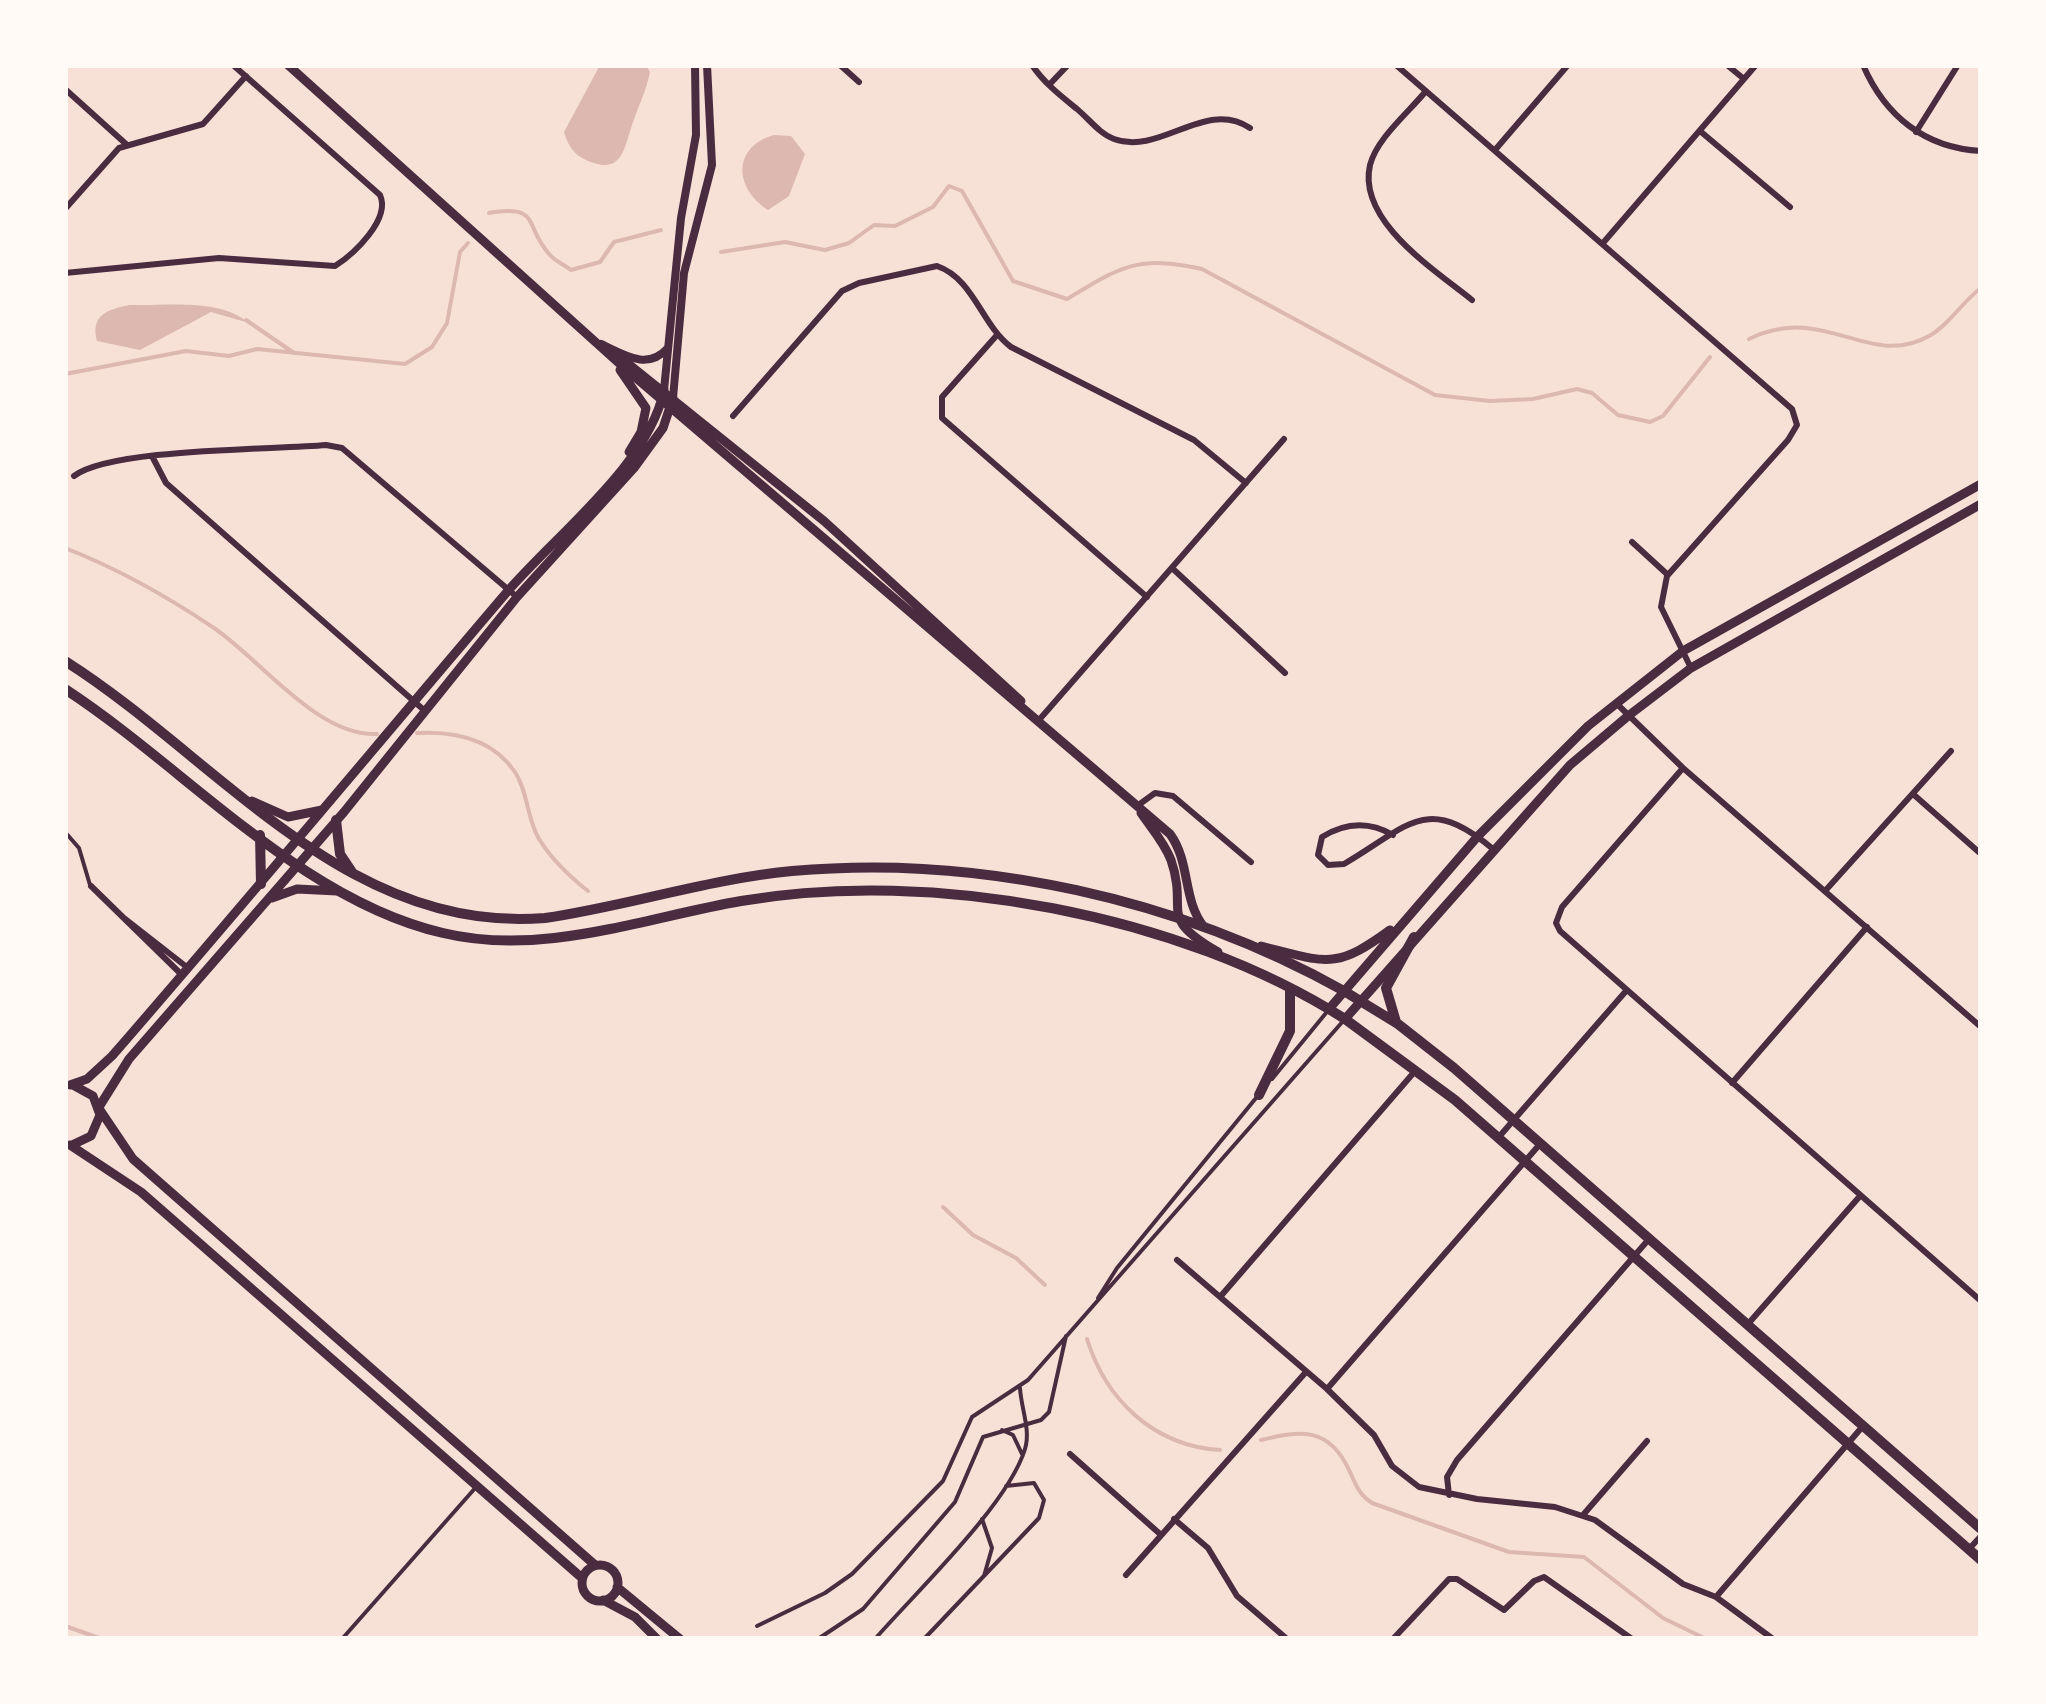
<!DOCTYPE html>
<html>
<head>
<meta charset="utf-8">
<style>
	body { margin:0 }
	#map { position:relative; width:2046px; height:1704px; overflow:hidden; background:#f7e1d7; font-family:"Nunito Sans",sans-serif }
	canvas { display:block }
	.frame { position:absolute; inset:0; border:68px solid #fffaf5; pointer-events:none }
</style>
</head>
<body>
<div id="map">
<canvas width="2046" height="1704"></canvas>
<div class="frame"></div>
</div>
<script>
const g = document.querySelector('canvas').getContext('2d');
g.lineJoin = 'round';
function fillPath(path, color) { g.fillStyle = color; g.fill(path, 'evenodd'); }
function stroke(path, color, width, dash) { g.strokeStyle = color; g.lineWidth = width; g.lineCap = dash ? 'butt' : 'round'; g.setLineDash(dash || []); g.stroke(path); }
fillPath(new Path2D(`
	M600,65H646L650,72C646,92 638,107 632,125C624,149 622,175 588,161C574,155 568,146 564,132Z
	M774,135L791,136L805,154L789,196L768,210C734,188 732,147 774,135Z
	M130,305C170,306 218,298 249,323L211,312L140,350L97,341C90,315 108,309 130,305Z`), '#dcb8b0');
stroke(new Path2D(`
	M489,213C542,204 523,226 550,255C555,261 565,265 571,270L600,262L614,242L661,230
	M721,252L785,242L825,250L849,243L874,225L895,226L933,207L949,186L962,191L1013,281L1067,299C1121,266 1139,255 1202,269L1435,395L1490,401L1533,399L1577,389L1592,393L1618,415L1650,422L1663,416L1710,357
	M246,320L294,353
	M1749,339C1824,302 1869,370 1929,336C1949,325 1963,301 1981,288
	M65,374L186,351L229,356L257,349L405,364L432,347L447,323L460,252L468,243
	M65,548C119,569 165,595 214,628C261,660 318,737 377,734
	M417,733C454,731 492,738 515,772C528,792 527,819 539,839C552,860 569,876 588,891
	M943,1207L973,1235L1016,1258L1045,1285
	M1087,1339C1106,1400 1154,1446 1220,1450
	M1261,1440C1301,1430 1329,1427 1349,1470C1356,1484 1358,1494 1372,1503L1509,1552L1584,1557L1663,1618L1706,1639
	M65,1626L102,1639`), '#dcb8b0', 4);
stroke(new Path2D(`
	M65,832L79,848L90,885
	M1272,1079L1326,1013
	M1098,1298L1117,1268L1256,1098
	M1002,1430L1013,1435L1022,1454
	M982,1519L992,1548L984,1576
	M757,1626L825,1593L852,1574L943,1481L972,1417L1028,1380L1344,1020
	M342,1639L477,1486
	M818,1639L863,1609L955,1502L983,1437L1041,1420L1049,1412L1066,1336
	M875,1639C915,1593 1008,1505 1025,1449C1031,1430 1021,1408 1020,1388
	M924,1639L1039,1518L1044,1500L1034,1483L1006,1486`), '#4a2c40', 4);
stroke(new Path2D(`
	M840,65L859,82
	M1032,65C1044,83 1061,96 1077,109C1089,119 1100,134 1114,139C1161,156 1205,98 1250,128
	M1396,65L1792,409L1797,425L1788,440L1667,576L1661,607L1691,668
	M1727,65L1744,79
	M1863,65C1885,116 1925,148 1981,151
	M1049,85L1068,65
	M65,89L126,144
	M1426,91C1409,112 1377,138 1370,165C1357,221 1435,270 1472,300
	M1700,131L1790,207
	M1916,132L1958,65
	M1495,150L1568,65
	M65,209L119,148L203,124L246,76
	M1603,243L1756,65
	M65,273L219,258L335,266C354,254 391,219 380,195L233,65
	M997,335L942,397V418L1147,597
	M733,416L842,291L859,283L937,266C974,279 981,324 1011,347L1194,440L1246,483
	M153,458L166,483L425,711
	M74,476C112,448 271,450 326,445L342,448L517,597
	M1632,542L1668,575
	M1172,568L1285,673
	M1616,703L1683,768L1981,1027
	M1039,720L1284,439
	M1683,768L1562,907L1556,923L1560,931L1981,1301
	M1913,794L1981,854
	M1137,806L1155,793L1173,796L1251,862
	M1393,835C1369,821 1346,822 1322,837L1318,855L1328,865L1344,864C1409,826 1426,793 1493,849
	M91,886L182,975
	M1825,891L1951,751
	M124,918L188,968
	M1732,1083L1867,927
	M1498,1138L1626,991
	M1177,1260L1327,1389L1374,1435L1392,1466L1419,1487L1477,1499L1555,1507L1595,1520L1683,1584L1716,1597L1773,1639
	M1220,1297L1416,1070
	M1748,1324L1860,1196
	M1327,1389L1540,1144
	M1070,1454L1160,1534
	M1449,1495L1447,1477L1457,1460L1649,1239
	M1583,1515L1647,1441
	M1174,1519L1208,1548L1237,1596L1287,1639
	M1969,1549L1981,1536
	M1126,1575L1306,1372
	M1716,1597L1863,1426
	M1393,1639L1449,1579H1457L1504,1610L1534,1581L1544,1577L1632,1639`), '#4a2c40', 6);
stroke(new Path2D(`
	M601,344C625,355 647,371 668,348
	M664,390L681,218L696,135L695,65
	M673,398L684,273L712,165L707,65`), '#4a2c40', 8);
stroke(new Path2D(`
	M288,65L621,365L1170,834C1191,863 1182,899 1204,927
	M616,354L824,521L1021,701
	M620,370L646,408L641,432L629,452
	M252,801L288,817L322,810
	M1141,813C1152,829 1164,842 1171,860C1189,913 1156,916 1218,952
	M272,898L297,889L337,891
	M1261,946C1326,962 1334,971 1390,930
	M1329,1009L1478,836L1588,726L1683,651L1981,484
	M1345,1019L1570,765L1628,716L1691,668L1981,504
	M70,1085L87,1079L112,1056C245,903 375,747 507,592C557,534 649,464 664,390
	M99,1107L129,1059L344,812L517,597L634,468L663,428L673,398
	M100,1110L133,1159L595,1565
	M70,1145L141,1192L582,1578
	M72,1145L91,1136L100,1115L93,1096L73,1085
	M582 1583a18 18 0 1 1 36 0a18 18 0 1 1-36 0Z
	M617,1587L680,1639
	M603,1600L635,1617L657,1639`), '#4a2c40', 9);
stroke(new Path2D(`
	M1344,991L1398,1024L1454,1068L1981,1529
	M1345,1019L1455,1100L1981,1560
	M1396,1022L1386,988L1414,937`), '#4a2c40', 10);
stroke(new Path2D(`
	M65,661C217,757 346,935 545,918C627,906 708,879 792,871C979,854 1180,899 1344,991
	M65,689C186,768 300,900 443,933C542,957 643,918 741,901C932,868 1180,914 1345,1019
	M336,820L340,854L352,872
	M260,835L261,884
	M1259,1095L1290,1031V989`), '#4a2c40', 10);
</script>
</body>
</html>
